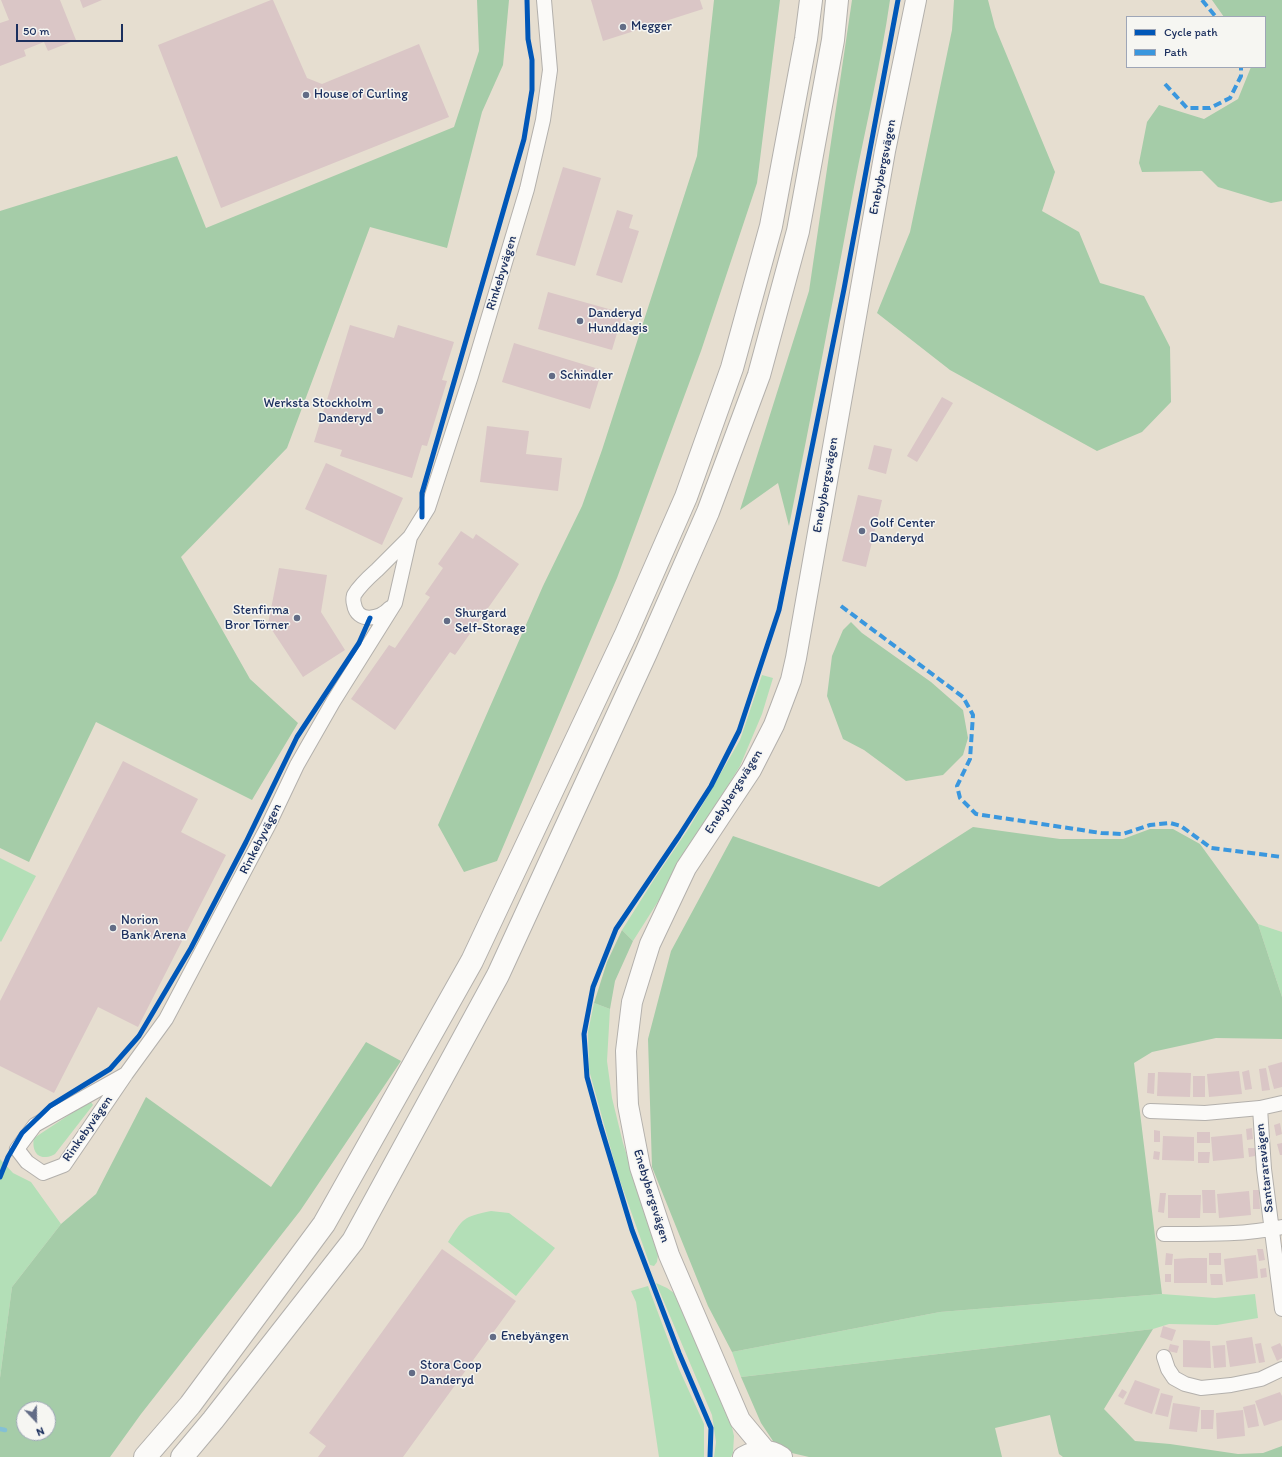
<!DOCTYPE html>
<html>
<head>
<meta charset="utf-8">
<style>
	body { margin:0 }
	#map { position:relative; width:1282px; height:1457px; overflow:hidden; background:#e6ded0; font-family:Itim,sans-serif }
	canvas { display:block }
	.legend { position:absolute; left:1126px; top:16px; width:140px; height:52px; box-sizing:border-box; background:#f6f6f2; border:1px solid #9ea6b7; margin:0; padding:5px 7px; list-style:none; font-size:12px; color:#1b2f5e }
	.legend li { display:flex; align-items:center; gap:8px; height:20px }
	.legend b { width:20px; border:1px solid #9ea6b7 }
	.north { position:absolute; left:16px; top:1401px; width:40px; height:40px; box-sizing:border-box; background:#f6f6f2; border:1px solid #9ea6b7; border-radius:50%; rotate:158deg; font-size:11px; font-weight:700; line-height:16px; text-align:center; color:#1b2f5e }
	.north::after { content:''; display:block; margin:auto; width:14px; height:18px; background:#626c86; clip-path:polygon(50% 0,100% 100%,50% 72%,0 100%) }
	.scale { position:absolute; left:16px; top:24px; width:107px; height:18px; box-sizing:border-box; border:2px solid #1b2f5e; border-top:0; padding-left:5px; font-size:12px; line-height:14px; white-space:nowrap; color:#1b2f5e; -webkit-text-stroke:3px #f6f6f2; paint-order:stroke }
</style>
</head>
<body>
<div id="map">
<canvas width="1282" height="1457"></canvas>
<ul class="legend">
<li><b style="height:5px;background:#0057b8"></b>Cycle path</li>
<li><b style="height:5px;background:#3a97de"></b>Path</li>
</ul>
<div class="north">N</div>
<div class="scale">50 m</div>
</div>
<script>
const g = document.querySelector('canvas').getContext('2d');
g.lineJoin = 'round';
function fillPath(path, color) { g.fillStyle = color; g.fill(path, 'evenodd'); }
function stroke(path, color, width, dash) { g.strokeStyle = color; g.lineWidth = width; g.lineCap = dash ? 'butt' : 'round'; g.setLineDash(dash || []); g.stroke(path); }
function drawText(font, color, halo, rows, align = 'center') {
  g.font = font + ' Itim,sans-serif'; g.lineWidth = 3; g.setLineDash([]); g.textBaseline = 'middle'; g.strokeStyle = halo; g.fillStyle = color; for (const [text, x, y, turn = 0] of rows) {
    g.save(); g.translate(x, y); g.rotate((+turn || 0) * Math.PI / 180); g.textAlign = isNaN(turn) ? turn : align; if (halo) g.strokeText(text, 0, 0); g.fillText(text, 0, 0); g.restore();
  }
}
fillPath(new Path2D(`
	M762,675L773,678L762,714L740,766L686,853L659,900L633,941L622,930L655,878L689,828L740,740Z
	M0,858L36,876L1,942L0,941Z
	M1258,924L1282,932V997Z
	M594,1003L610,1009L607,1061L612,1098L623,1143L658,1255L657,1262L654,1266L650,1265L618,1175L589,1070L588,1032Z
	M91,1102L93,1105L55,1154C53,1155 49,1157 46,1157C35,1158 32,1147 34,1138L84,1105Z
	M0,1159L13,1173L31,1182L61,1224L12,1287L0,1378Z
	M491,1211L509,1213L555,1248L516,1296L448,1242C463,1218 463,1217 491,1211Z
	M656,1283L667,1288L674,1293L731,1423L734,1436L733,1453L731,1457H714L716,1442L712,1415Z
	M648,1286L679,1369L704,1424V1457H659L636,1302L631,1291Z
	M1162,1294L1215,1298L1255,1294L1258,1318L1217,1325L1169,1324L1153,1329L741,1377L732,1352L940,1312Z`), '#b3dfb7');
fillPath(new Path2D(`
	M477,0H509L503,65L482,112L447,248L370,227L287,448L181,557L250,679L298,723L252,800L96,722L29,862L0,848V211L177,156L206,228L454,127L479,51Z
	M714,0H780L757,183L701,351L617,578L497,861L464,872L438,825L543,586L582,506L602,450L697,156Z
	M852,0H890C881,63 866,125 854,187C833,300 812,413 789,526L778,483L740,510L809,291Z
	M954,0H988L995,27L1055,172L1042,211L1079,232L1100,283L1144,296L1170,347L1171,402L1142,432L1097,451L950,370L877,313L910,232L952,30Z
	M1212,0H1282V201L1271,203L1218,187L1202,171L1142,172L1139,163L1147,122L1159,105L1204,119L1238,99L1251,67H1265V17H1224Z
	M851,622L862,633L931,682L963,710L968,738L963,755L943,775L906,781L864,750L843,739L827,696L832,656L843,630Z
	M973,827L1060,839H1123L1150,829H1173L1200,844L1258,924L1282,997V1039L1216,1038L1152,1052L1134,1063L1162,1294L940,1312L732,1352L708,1306L652,1167L648,1039L671,951L733,836L879,887Z
	M622,930L633,941L615,981L610,1009L594,1003L607,962Z
	M366,1042L401,1061L300,1211L141,1414L110,1457H0V1378L12,1287L61,1224L96,1194L146,1097L271,1187ZM24,1409H48V1433H24Z
	M1153,1329L1104,1409L1135,1441L1170,1444L1238,1454L1263,1453L1282,1446V1457H1063L1059,1454L1050,1415L995,1428L1002,1457H809L779,1450L761,1423L741,1377Z`), '#a5cca8');
stroke(new Path2D(`
	M0,1429L5,1430`), '#84c0d5', 4.5);
fillPath(new Path2D(`
	M1,0H60L76,40L48,51L44,42L24,50L26,56L0,66V23L9,20Z
	M80,0H102L83,8Z
	M271,0H273L307,78L322,84L419,44L449,117L221,208L158,45Z
	M591,0H700L703,9L603,41Z
	M563,167L601,178L575,266L536,255Z
	M617,210L633,215L629,228L639,231L622,283L596,275Z
	M548,292L623,313L612,350L538,329Z
	M350,325L394,338L398,325L454,342L442,380L447,381L427,446L422,445L412,478L340,456L342,450L314,442Z
	M514,343L602,370L590,409L502,382Z
	M942,397L953,403L917,462L907,456Z
	M487,426L529,431L526,454L562,458L558,491L480,482Z
	M874,445L892,449L886,474L868,469Z
	M326,463L403,498L382,545L305,509Z
	M858,495L882,500L866,567L842,561Z
	M461,531L473,539L476,534L519,564L455,655L450,652L395,730L351,699L389,645L395,648L430,597L425,594L443,568L438,564Z
	M279,568L327,575L321,612L345,650L303,677L268,624Z
	M123,761L198,799L181,832L226,855L138,1027L98,1007L54,1093L0,1066V1001Z
	M1282,1062V1087L1274,1089L1268,1066Z
	M1266,1068L1270,1090L1262,1091L1259,1069Z
	M1249,1070L1252,1089L1245,1090L1242,1072Z
	M1239,1071L1242,1094L1209,1097L1207,1074Z
	M1158,1072L1191,1073L1190,1097L1157,1096Z
	M1148,1073H1155L1154,1094L1147,1093Z
	M1193,1076H1205V1097H1193Z
	M1280,1123L1282,1134L1276,1136L1274,1125Z
	M1252,1128L1253,1139L1247,1140L1246,1129Z
	M1154,1130L1160,1131V1142H1154Z
	M1197,1132H1210V1143H1197Z
	M1242,1134L1244,1158L1213,1161L1211,1137Z
	M1163,1136L1194,1137V1161L1162,1160Z
	M1282,1143V1155H1280L1277,1144Z
	M1248,1148H1255V1156L1249,1157Z
	M1154,1151L1160,1152L1159,1160L1153,1159Z
	M1198,1152H1210L1209,1163H1198Z
	M1202,1190H1215L1216,1213H1203Z
	M1253,1190H1259L1260,1209H1253Z
	M1249,1191L1251,1215L1219,1218L1217,1194Z
	M1160,1193H1166L1164,1213L1158,1212Z
	M1168,1195H1201L1200,1218H1168Z
	M442,1249L516,1301L403,1457H318L326,1446L309,1433Z
	M1257,1249H1263L1265,1260L1259,1261Z
	M1166,1253L1173,1254L1172,1265H1165Z
	M1209,1253H1221V1265H1209Z
	M1256,1255L1258,1278L1226,1282L1224,1259Z
	M1190,1258H1207V1283H1174V1259Z
	M1266,1268L1267,1277L1261,1278L1260,1269Z
	M1165,1274H1171V1282H1165Z
	M1210,1274H1222L1223,1285H1211Z
	M1163,1326L1176,1330L1172,1341L1160,1337Z
	M1252,1337L1256,1363L1230,1367L1226,1341Z
	M1183,1340L1210,1341L1211,1368L1183,1367Z
	M1261,1343L1265,1362L1259,1363L1255,1344Z
	M1280,1343L1282,1347V1358L1277,1361L1271,1347Z
	M1170,1344L1179,1346L1177,1353L1168,1351Z
	M1225,1345L1226,1367L1214,1368L1212,1346Z
	M1135,1380L1160,1389L1152,1414L1124,1404Z
	M1122,1389L1127,1392L1123,1399L1118,1396Z
	M1280,1392L1282,1396V1420L1264,1426L1255,1401Z
	M1161,1393L1173,1396L1168,1417L1155,1414Z
	M1173,1403L1200,1407L1197,1432L1169,1429Z
	M1255,1404L1259,1426L1248,1428L1243,1407Z
	M1201,1410H1214L1213,1429H1201Z
	M1243,1410L1245,1436L1217,1439L1216,1413Z`), '#dac6c6');
const street = new Path2D(`
	M390,608C380,619 357,624 354,604C353,601 353,599 354,595C360,585 368,578 377,570C388,559 399,548 410,537
	M126,1074L35,1125L17,1149L27,1162L43,1173L64,1165L126,1074L166,1019L268,826L297,765L333,702L395,603L410,537L428,508L471,376L527,189L543,120L550,70L544,0
	M1260,1108L1264,1169L1282,1309
	M1150,1111L1205,1113L1260,1108L1282,1103
	M1164,1234C1203,1234 1243,1235 1282,1227
	M1164,1357L1168,1369L1174,1378L1185,1384L1201,1388L1231,1385L1261,1379L1282,1369`);
const secondary = new Path2D(`
	M765,1450L740,1420L669,1255L640,1167L628,1105L626,1051L632,1002L650,944L686,868L751,770L774,725L791,680L796,658L885,151L916,0
	M743,1457C757,1449 769,1448 782,1457`);
const highway = new Path2D(`
	M145,1457L190,1405L324,1224L472,961L626,634L686,497L732,368L771,226L806,39L811,0
	M182,1457L213,1420L353,1241L498,975L646,653L708,512L759,375L798,231L833,40L837,0`);
stroke(street, '#b3b0ac', 16);
stroke(secondary, '#b3b0ac', 22);
stroke(highway, '#b3b0ac', 24);
stroke(street, '#fbfaf8', 14);
stroke(secondary, '#fbfaf8', 20);
stroke(highway, '#fbfaf8', 22);
stroke(new Path2D(`
	M1202,0L1216,17
	M1165,84L1187,108H1210L1230,98L1241,76V67
	M841,606L963,697L973,715L970,759L957,786L960,798L976,814L1101,833L1123,834L1150,825L1170,823L1181,826L1211,848L1282,857`), '#3a97de', 4, [8, 4]);
stroke(new Path2D(`
	M422,517V493L524,139L532,90V60L528,39L527,0
	M0,1177L8,1157L22,1133L50,1106L110,1069L139,1036L191,948L246,842L297,737L359,643L370,618
	M710,1457L711,1428L679,1353L632,1230L600,1124L587,1077L584,1034L593,987L616,929L679,836L711,786L739,731L779,610L844,289L898,0`), '#0057b8', 5);
for (const [x, y, r, color] of [
	[623,27,4,"#626c86"],
	[306,95,4,"#626c86"],
	[580,321,4,"#626c86"],
	[552,376,4,"#626c86"],
	[380,411,4,"#626c86"],
	[862,531,4,"#626c86"],
	[297,618,4,"#626c86"],
	[447,621,4,"#626c86"],
	[113,928,4,"#626c86"],
	[493,1337,4,"#626c86"],
	[412,1373,4,"#626c86"]
]) { const dot = new Path2D(); dot.arc(x, y, r, 0, 2 * Math.PI); g.fillStyle = color; g.fill(dot); stroke(dot, '#f6f6f2', 1.5); }
drawText('13px', '#1b2f5e', '#f6f6f2', [
	["Megger",631,27],
	["House of Curling",314,95],
	["Danderyd",588,314],
	["Hunddagis",588,329],
	["Schindler",560,376],
	["Werksta Stockholm",372,404,"right"],
	["Danderyd",372,419,"right"],
	["Golf Center",870,524],
	["Danderyd",870,539],
	["Stenfirma",289,611,"right"],
	["Bror Törner",289,626,"right"],
	["Shurgard",455,614],
	["Self-Storage",455,629],
	["Norion",121,921],
	["Bank Arena",121,936],
	["Enebyängen",501,1337],
	["Stora Coop",420,1366],
	["Danderyd",420,1381]
], 'left');
drawText('13px', '#1b2f5e', '#f6f6f2', [
	["Enebybergsvägen",883,167,-79],
	["Rinkebyvägen",502,273,-73],
	["Enebybergsvägen",826,485,-80],
	["Enebybergsvägen",734,792,-58],
	["Rinkebyvägen",261,839,-63],
	["Rinkebyvägen",88,1129,-55],
	["Santararavägen",1265,1168,-96],
	["Enebybergsvägen",651,1196,73]
]);
</script>
</body>
</html>
